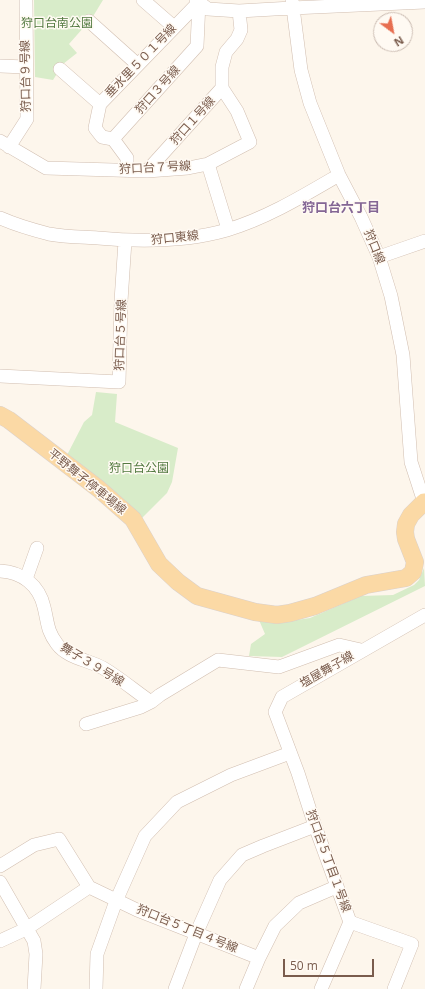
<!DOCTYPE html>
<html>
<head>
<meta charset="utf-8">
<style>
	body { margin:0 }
	#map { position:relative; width:425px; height:989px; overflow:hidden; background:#fdf6ec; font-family:"Open Sans",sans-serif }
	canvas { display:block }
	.north { position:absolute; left:373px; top:12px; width:40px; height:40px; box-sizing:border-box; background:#fffaf3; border:1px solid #cabbb1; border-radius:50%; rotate:148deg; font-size:11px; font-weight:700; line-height:16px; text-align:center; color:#7a5c4d }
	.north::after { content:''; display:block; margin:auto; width:14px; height:18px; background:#e76f51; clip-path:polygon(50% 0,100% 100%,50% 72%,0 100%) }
	.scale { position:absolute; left:283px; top:959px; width:91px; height:18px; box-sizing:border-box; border:2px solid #7a5c4d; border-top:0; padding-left:5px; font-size:12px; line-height:14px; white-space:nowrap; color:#7a5c4d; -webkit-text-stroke:3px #fffaf3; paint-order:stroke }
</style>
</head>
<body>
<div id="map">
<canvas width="425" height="989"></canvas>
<div class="north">N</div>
<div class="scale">50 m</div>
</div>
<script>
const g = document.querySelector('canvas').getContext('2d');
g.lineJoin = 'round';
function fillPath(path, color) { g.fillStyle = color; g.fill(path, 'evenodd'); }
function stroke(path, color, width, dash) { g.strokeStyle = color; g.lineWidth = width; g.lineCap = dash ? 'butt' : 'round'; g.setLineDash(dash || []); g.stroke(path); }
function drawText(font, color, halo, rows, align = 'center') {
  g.font = font + ' "Open Sans","Noto Sans JP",sans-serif'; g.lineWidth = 3; g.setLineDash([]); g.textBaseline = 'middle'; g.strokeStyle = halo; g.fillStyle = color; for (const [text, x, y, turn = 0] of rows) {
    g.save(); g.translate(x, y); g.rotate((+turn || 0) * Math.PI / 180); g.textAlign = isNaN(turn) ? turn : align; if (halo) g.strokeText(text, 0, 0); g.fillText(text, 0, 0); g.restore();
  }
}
fillPath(new Path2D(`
	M34,0H103L92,18L69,44L77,53L63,64L53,80L35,77Z
	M96,392L117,394L115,422L178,448L172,482L167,493L141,519L66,457L84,422L92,415Z
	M424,568L425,586L282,657L249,656L251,644L265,634L259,620L283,622L310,618L361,596L393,595L414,585L419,580Z`), '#d8ecc9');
const minor = new Path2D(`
	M143,0L174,27
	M196,0L208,9L239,11L292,8L425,2
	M292,0L301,70L310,103L339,175L361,217L379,257L391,296L403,355L411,462L424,502
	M89,21L138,65
	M0,66L26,67
	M60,69L100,104
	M222,88V67L226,52L237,39L241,30L239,11
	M113,139L102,137L95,128L100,104L199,2
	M0,141L46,168L147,171L188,168L208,164L250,142L237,111L222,88
	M9,147L27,119L26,0
	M208,164L228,229
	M127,171V158L113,139L197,46L199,2
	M147,171L222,88
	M0,218C16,225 33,230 49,234C65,237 82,237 98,238C141,242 185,242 227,230C267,218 303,196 339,175
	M379,257L425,241
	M0,376L119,382L121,301L125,241
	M0,571C22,572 39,585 44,607C48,623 47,631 57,644C67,658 89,660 103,668C120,678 135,691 151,702
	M26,579L37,548
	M86,724L141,707L151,702L160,695L218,660L279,667L339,645L361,650
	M0,866L34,845L59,839L89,887
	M0,882L34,941L36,954L34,989
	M350,922L412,944L394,989
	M0,941L26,929L89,887L137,910L259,958
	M96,989L97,954L116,901L145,836L177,802L231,775L290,753
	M175,989L196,934L220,880L242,855L263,846L315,826
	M246,989L259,958L275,926L299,903L336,887
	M321,989L350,922L315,826L298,773L275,712L282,697L425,615`);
const major = new Path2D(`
	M0,415L9,420L99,489L133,519L159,564L178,582L197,596L255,612L277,615L290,613L315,606L366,585L406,578L413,572L415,562L406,539L405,532L406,524L411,515L424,502L425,505`);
stroke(minor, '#d1beb0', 14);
stroke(major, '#dad1cd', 18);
stroke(minor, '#fff', 13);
stroke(major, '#fbd9a5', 17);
drawText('12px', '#537a41', '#fffaf3', [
	["狩口台南公園",57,24],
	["狩口台公園",139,469]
]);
drawText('12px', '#7a5c4d', '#fffaf3', [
	["垂水里５０１号線",141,61,-46],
	["狩口台９号線",26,76,-91],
	["狩口３号線",158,90,-48],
	["狩口１号線",193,121,-48],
	["狩口台７号線",155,168,-3],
	["狩口東線",175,238,-6],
	["狩口線",374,247,68],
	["狩口台５号線",121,335,-88],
	["平野舞子停車場線",87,482,39],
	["舞子３９号線",92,665,31],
	["塩屋舞子線",327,670,-30],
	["狩口台５丁目１号線",328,861,70],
	["狩口台５丁目４号線",187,929,22]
]);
drawText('bold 13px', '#846695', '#fffaf3', [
	["狩口台六丁目",341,208]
]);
</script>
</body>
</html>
